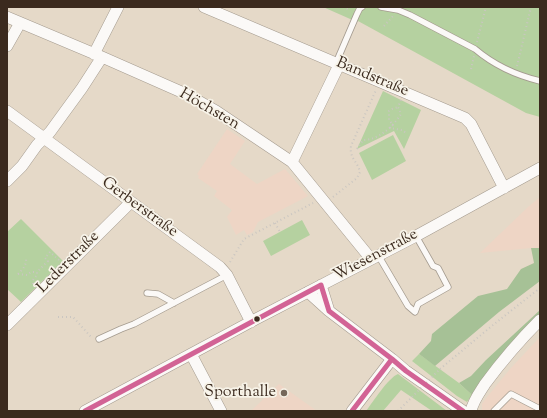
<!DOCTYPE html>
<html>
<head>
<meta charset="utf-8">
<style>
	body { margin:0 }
	#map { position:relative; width:547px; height:418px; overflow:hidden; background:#e5d9c8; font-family:"Sorts Mill Goudy",serif }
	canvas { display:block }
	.frame { position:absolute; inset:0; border:8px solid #3b2a1e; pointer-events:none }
</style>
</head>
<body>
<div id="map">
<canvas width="547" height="418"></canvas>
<div class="frame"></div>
</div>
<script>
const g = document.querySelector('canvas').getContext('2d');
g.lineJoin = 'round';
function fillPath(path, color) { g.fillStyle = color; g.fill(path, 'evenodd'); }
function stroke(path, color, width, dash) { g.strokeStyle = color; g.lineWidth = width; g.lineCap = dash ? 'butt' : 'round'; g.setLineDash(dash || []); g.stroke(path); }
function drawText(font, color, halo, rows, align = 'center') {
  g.font = font + ' "Sorts Mill Goudy",serif'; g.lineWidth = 3.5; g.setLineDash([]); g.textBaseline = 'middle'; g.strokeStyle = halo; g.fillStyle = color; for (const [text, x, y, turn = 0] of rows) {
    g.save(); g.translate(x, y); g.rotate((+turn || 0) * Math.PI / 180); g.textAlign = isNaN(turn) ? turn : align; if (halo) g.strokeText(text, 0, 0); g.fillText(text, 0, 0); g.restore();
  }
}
fillPath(new Path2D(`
	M227,129L245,141L230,164L257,184L285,169L308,196L258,222L253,232L247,235L244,230L236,235L227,217L232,210L214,196L217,191L198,178L199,176L197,174Z
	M540,197V281L521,269L534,263L531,248L480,253L528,207Z
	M540,337V411H482V404L487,397L510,369Z
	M279,384L317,411H251Z`), '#eed5c5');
fillPath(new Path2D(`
	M323,7H540V117L526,113L358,21L357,22Z
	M383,91L421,110L404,149L394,131L357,149Z
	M393,135L406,161L372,180L359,153Z
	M21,219L63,261L21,302L7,289V232Z
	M302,220L310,235L271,256L263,241Z
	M419,354L459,383L472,395L467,402L457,396L412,361Z
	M398,374L447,411H432L401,390L383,411H366C373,402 388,378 398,374Z`), '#b5d1a0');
fillPath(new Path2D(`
	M531,248H540V281L499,312L435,366L419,354L431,341L432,334L478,296L507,289L521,269L534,263Z
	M540,310V316L472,395L459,383L471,376L486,360Z`), '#a6c196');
const lane = new Path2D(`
	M381,7L398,10L410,15L475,49C495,66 515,75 540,81
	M336,63L357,14L360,8L362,7
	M378,255L408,306L415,312L418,304L448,287L438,268L433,266L416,236
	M147,293L158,294L174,303
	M99,339L121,329L134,324L227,275
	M494,411L511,394L540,409`);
const street = new Path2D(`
	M204,7L465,118L471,124L504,188
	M7,17L102,57L186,94L216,111L292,162L371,259
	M7,46L20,23
	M94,54L118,7
	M7,111L220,267L227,275L251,322
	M292,162L339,65
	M7,181L22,166L37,145L50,132L82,88L102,57
	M321,285L329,311
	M308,292L329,311L392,359L406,371L463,411
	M7,325L131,202
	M191,354L221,411
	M85,411L256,319L416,236L540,168
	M352,411L392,359
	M471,411C473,401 480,392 485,384C502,361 520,340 540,320`);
stroke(lane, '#a49b8f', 7);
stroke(street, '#a49b8f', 12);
stroke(new Path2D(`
	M343,7L350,10
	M384,26L393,16
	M477,42L486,7
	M517,66L531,7
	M471,69L474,56
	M401,100L398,107L401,114C398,119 394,123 390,128L402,130L406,133
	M357,149L363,140C375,140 384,133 393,125L389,120V111L392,109L398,107
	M333,197L357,178L360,172C358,162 349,158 351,146L376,90
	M275,223L280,232
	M230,262L244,239L313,203
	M18,274L27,275L31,272H37
	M18,274C23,269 27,265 26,257
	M33,284V280L37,275V272L48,261L45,258L50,252L59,260
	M58,317H73L92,338
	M440,369L493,325L540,288
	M398,411L412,397`), '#cac6c1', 2, [1, 3]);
stroke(lane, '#fbf9f7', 5.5);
stroke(street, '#fbf9f7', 11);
stroke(new Path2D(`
	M412,397L440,369`), '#cac6c1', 2, [1, 3]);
stroke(new Path2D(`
	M85,411L321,285L329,311L392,359L406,371L463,411
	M352,411L392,359`), '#d26395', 5);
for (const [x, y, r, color] of [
	[257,319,3.5,"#3b2a1e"],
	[284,393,4,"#76675a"]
]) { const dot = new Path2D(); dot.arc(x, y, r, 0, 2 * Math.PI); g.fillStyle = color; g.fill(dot); stroke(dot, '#f7f3e8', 1.5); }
drawText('16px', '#3b2a1e', '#f7f3e8', [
	["Bandstraße",372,78,23],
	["Höchsten",209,110,30],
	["Gerberstraße",139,208,36],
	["Wiesenstraße",376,256,-28],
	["Lederstraße",69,263,-45]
]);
drawText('16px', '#3b2a1e', '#f7f3e8', [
	["Sporthalle",276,393]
], 'right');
</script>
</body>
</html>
